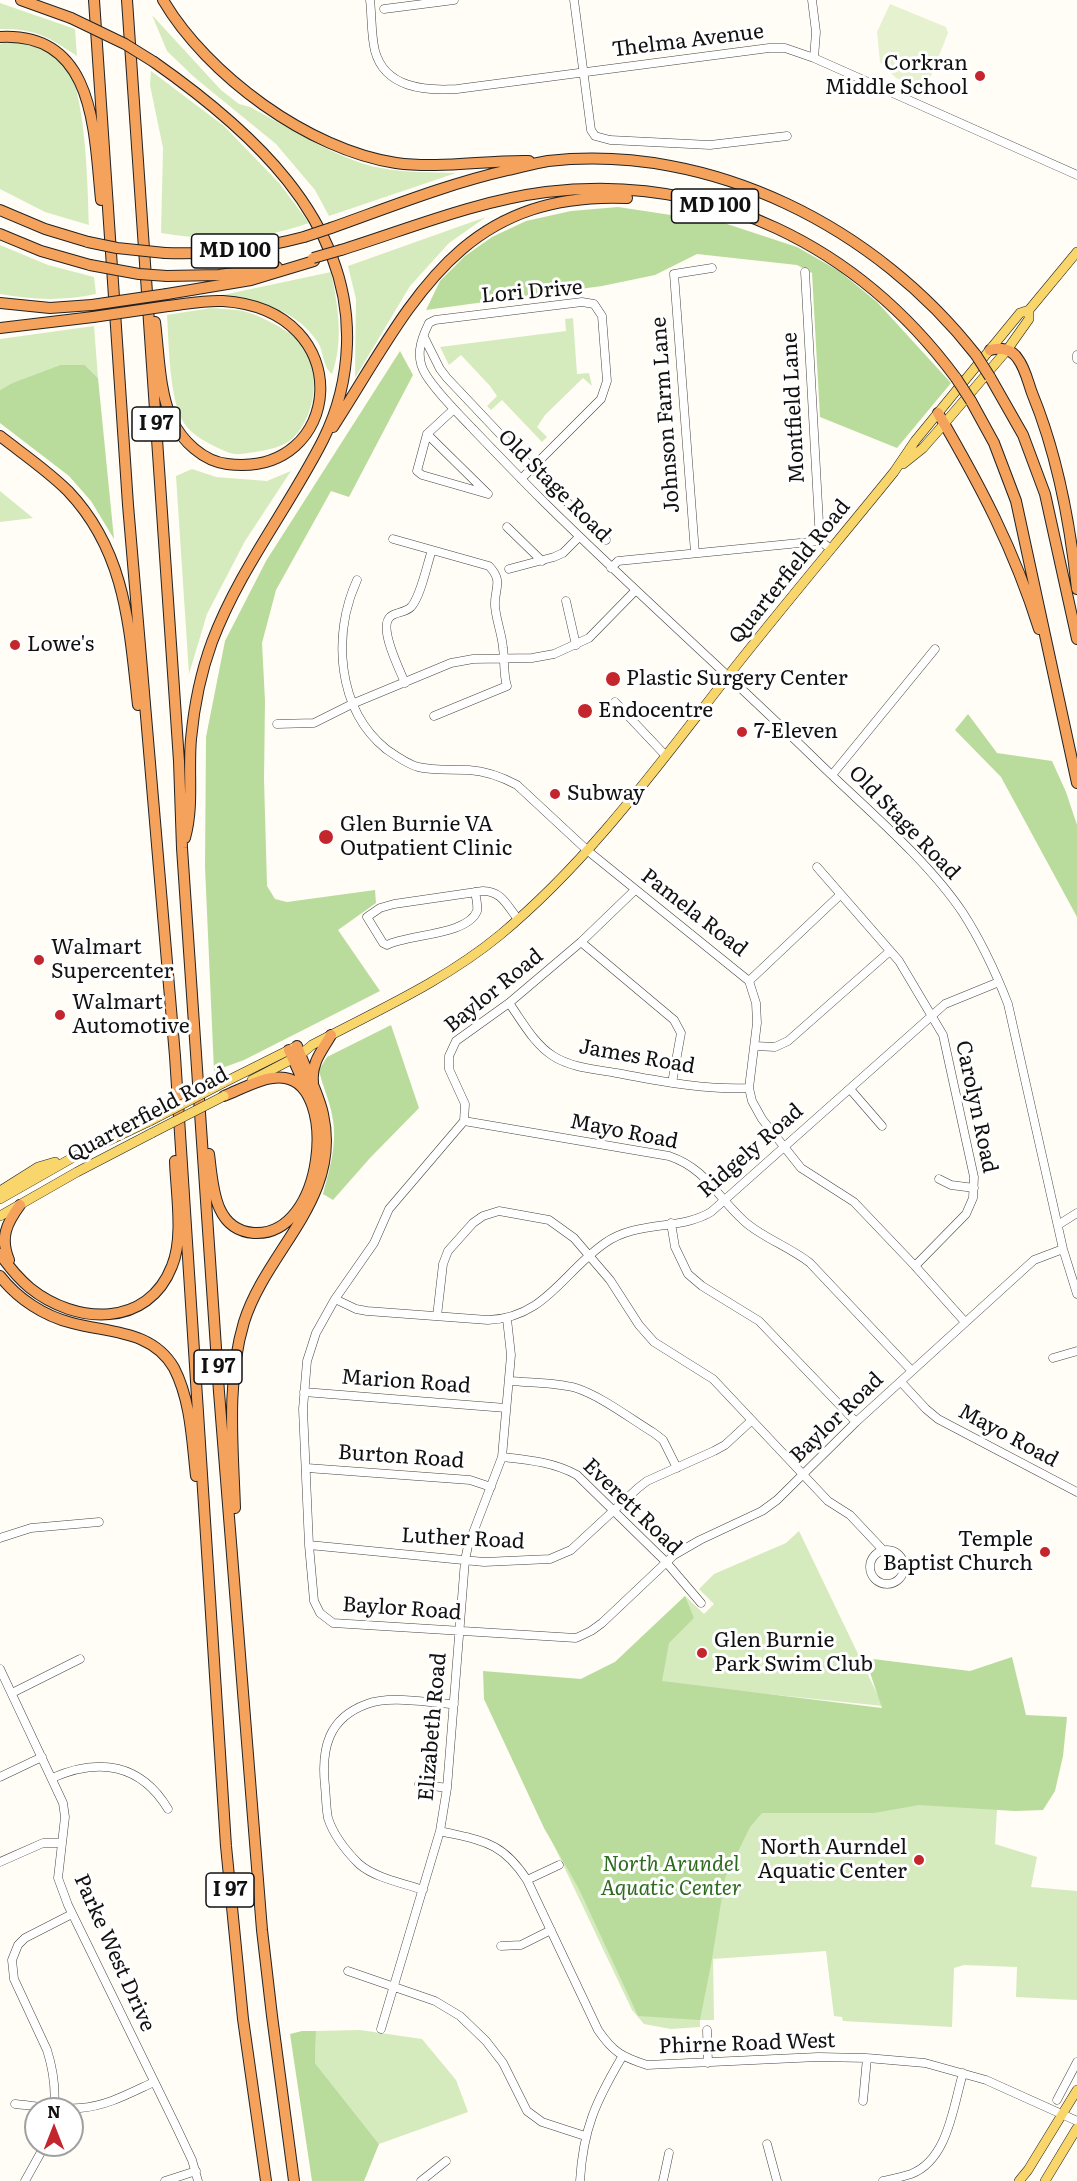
<!DOCTYPE html>
<html>
<head>
<meta charset="utf-8">
<style>
	body { margin:0 }
	#map { position:relative; width:1077px; height:2181px; overflow:hidden; background:#fffdf5; font-family:Literata,serif }
	canvas { display:block }
	.north { position:absolute; left:24px; top:2097px; width:60px; height:60px; box-sizing:border-box; background:#fff; border:2px solid #a0a0a0; border-radius:50%; rotate:0deg; font-size:16px; font-weight:700; line-height:24px; text-align:center; color:#111 }
	.north::after { content:''; display:block; margin:auto; width:21px; height:27px; background:#c4262e; clip-path:polygon(50% 0,100% 100%,50% 72%,0 100%) }
</style>
</head>
<body>
<div id="map">
<canvas width="1077" height="2181"></canvas>
<div class="north">N</div>
</div>
<script>
const g = document.querySelector('canvas').getContext('2d');
g.lineJoin = 'round';
function fillPath(path, color) { g.fillStyle = color; g.fill(path, 'evenodd'); }
function stroke(path, color, width, dash) { g.strokeStyle = color; g.lineWidth = width; g.lineCap = dash ? 'butt' : 'round'; g.setLineDash(dash || []); g.stroke(path); }
function drawText(font, color, halo, rows, align = 'center') {
  g.font = font + ' Literata,serif'; g.lineWidth = 6; g.setLineDash([]); g.textBaseline = 'middle'; g.strokeStyle = halo; g.fillStyle = color; for (const [text, x, y, turn = 0] of rows) {
    g.save(); g.translate(x, y); g.rotate((+turn || 0) * Math.PI / 180); g.textAlign = isNaN(turn) ? turn : align; if (halo) g.strokeText(text, 0, 0); g.fillText(text, 0, 0); g.restore();
  }
}
fillPath(new Path2D(`
	M0,3L75,29L77,56C49,37 34,28 0,29Z
	M152,15L221,90L239,104L250,107C288,127 340,161 381,168C405,173 431,172 456,173L329,216L315,190L276,144L194,77L167,51Z
	M7,42C15,43 26,43 34,46C45,49 61,61 68,70C86,97 88,190 89,225L45,212L0,189V44Z
	M151,71L224,126L280,184L309,223C258,241 214,242 161,233L163,148L150,85Z
	M486,217L449,243L410,286L355,378L356,299L348,266Z
	M0,245L48,265L94,277L96,294C63,301 33,300 0,294Z
	M331,272C338,307 344,340 332,374C322,366 324,350 317,341C293,307 260,303 223,295Z
	M211,308C221,309 233,309 243,311C258,315 276,324 289,333C323,357 320,410 293,438C284,447 267,450 255,452C235,455 234,456 216,447C204,441 191,434 184,423C169,400 169,343 167,315Z
	M573,318L577,374L589,373L592,386L583,378L545,415L537,427L547,437L542,442L502,400L491,410L487,406L497,396L490,386L461,355L449,365L440,347L566,331L565,319Z
	M94,326L98,378L85,365H60L12,383L0,390V339Z
	M192,469L216,477L267,481L291,471L245,541L207,614L189,674L176,476Z
	M0,491L33,518L0,522Z
	M799,1531L883,1706L728,1690L581,1679L615,1662L685,1596L704,1614L714,1604L699,1589L714,1574L786,1543Z
	M519,1772L997,1809L995,1844L1037,1857L1031,1887L1077,1891V2000L1016,1997L1017,1967L964,1965L954,1968L952,2027L843,2021L842,2017L834,2016L826,1951L713,1959L714,2020H700V2027L671,2029L644,2024L632,2010Z
	M360,2030L422,2039L456,2080L468,2112L379,2144L315,2063L316,2031Z`), '#d5ebbd');
fillPath(new Path2D(`
	M618,207L724,223L797,247L839,271L877,302L951,383L897,448L820,417L812,273L797,265L697,254L655,275L602,286L426,310L440,281L465,256L492,237L526,221L571,211Z
	M400,351L413,375L349,497L331,491L276,590L262,643L265,701L264,779L267,886L275,899L287,902L375,890L376,903L338,930L380,991L244,1060L214,1071L205,867L206,737L225,641L266,561Z
	M60,365H85L98,378L114,539L91,501L69,476L0,423V390L12,383Z
	M968,714L997,753L1052,761L1066,792L1077,825V917L1001,777L955,730Z
	M391,1025L419,1108L370,1158L333,1200L323,1194C330,1168 338,1142 332,1115C329,1099 322,1085 319,1070L327,1057Z
	M685,1596L694,1618L669,1643L662,1681L882,1708L865,1658L970,1671L1012,1657L1026,1715L1067,1717L1063,1756L1055,1791L1043,1810L1015,1811L919,1805L874,1813H762L750,1827L725,1878L712,1959L700,2020L638,2016L579,1889L544,1828L484,1699L483,1671L581,1679L615,1662Z
	M302,2031H316L315,2063L379,2144L364,2181H312L290,2034Z`), '#b9dc9c');
fillPath(new Path2D(`
	M890,4L946,27L948,33L925,91L896,78L880,62L877,32Z`), '#e6f2cf');
const minor = new Path2D(`
	M370,0C372,17 371,35 375,51C385,88 425,91 457,89L769,48H785L814,58L1077,175
	M574,0L591,130L595,136L610,140L710,145L787,136
	M812,0L816,32L814,58
	M384,9L454,0
	M805,272L820,541
	M424,337L440,369L447,378L532,468L606,540
	M1077,355V359
	M454,409L427,434L417,471L422,475L488,494
	M427,434L487,493
	M521,479L601,399L607,381L602,316L594,304L582,302L435,320L429,323C420,341 415,358 426,375C438,394 456,411 471,427C495,452 518,476 542,500C632,589 726,672 816,760C864,807 926,858 963,913C981,941 996,973 1008,1004L1063,1249L1077,1294
	M507,527L542,561
	M393,539L489,566C504,582 494,588 495,606C496,620 502,634 503,648C505,662 503,673 507,686L434,716
	M695,553L674,274L712,268
	M611,568L618,561L820,541L831,549
	M509,569L554,557L563,553L579,537
	M357,580C332,635 337,709 386,749C396,756 407,764 418,767C435,771 452,769 469,770C485,771 502,777 517,785L588,851L749,981L756,1003L757,1023L749,1088L752,1101L762,1119L801,1168L854,1202L915,1266L965,1322
	M566,601L576,645
	M405,683C400,670 378,628 390,617C395,612 405,613 411,607C421,596 427,564 432,550
	M615,702L666,756
	M277,724L314,723L352,704L451,663L473,659L532,658L554,654L589,638L635,591
	M832,775L935,649
	M817,867L899,961L943,1035L974,1177L973,1198L966,1214L915,1266
	M635,890L581,942L509,1003L456,1041L449,1056V1069L465,1104L464,1121L389,1209L374,1243L335,1299L316,1333L307,1361L303,1409L309,1545L314,1601L320,1613L333,1623L576,1638L591,1631L602,1623L674,1555L700,1540L762,1511L777,1500L856,1422L1034,1260L1063,1249
	M475,892C476,897 478,905 477,911C468,935 409,934 387,945L383,943L367,917L380,908L394,904L483,891C502,891 507,906 518,919
	M581,942L674,1020L681,1033L672,1083
	M749,981L840,895
	M509,1003C522,1021 534,1044 553,1056C572,1068 595,1069 616,1073C660,1081 704,1090 749,1088
	M755,1046L775,1047L788,1041L890,951
	M850,1089L882,1126
	M464,1121L669,1156C707,1169 716,1196 744,1221C761,1237 790,1247 810,1263L912,1371
	M939,1179L951,1185L974,1188
	M671,1223L675,1247L688,1274L702,1286L759,1321L856,1422
	M1058,1225L1077,1213
	M335,1299L356,1309L367,1311L488,1320C545,1318 563,1272 605,1243C638,1220 679,1231 711,1212L945,1004L999,982
	M437,1316L443,1264L448,1251L473,1223L483,1216L499,1211L549,1220L574,1238L610,1280L639,1325L654,1342L713,1379L828,1501L850,1515L883,1550
	M1053,1358L1077,1351
	M510,1381C532,1383 554,1382 576,1388C601,1396 631,1419 654,1433L663,1440L677,1468
	M901,1382L926,1409L938,1419L1077,1492
	M304,1392L506,1408
	M502,1457C529,1460 553,1462 577,1475L666,1562L701,1603
	M307,1468L470,1480L491,1487
	M0,1538L31,1528L99,1522
	M309,1545L484,1562L550,1559L571,1550L638,1488L647,1481L714,1451L725,1445L751,1421
	M870 1567a17 17 0 1 1 34 0a17 17 0 1 1-34 0Z
	M0,1669L63,1803L65,1817L58,1878L68,1905L175,2124L192,2160L198,2181
	M12,1693L80,1659
	M0,1777L42,1757
	M52,1778C99,1757 141,1764 168,1809
	M419,1784L447,1788
	M440,1831C482,1841 502,1841 527,1880L598,2030C613,2052 622,2057 647,2065L818,2057L867,2058L925,2063L986,2080L1077,2121
	M0,1862L43,1843H62
	M527,1880L559,1865
	M423,1890C403,1883 375,1878 359,1864C347,1852 333,1834 328,1818C326,1808 326,1796 325,1786C321,1749 328,1718 367,1704C390,1695 429,1703 454,1704
	M501,1946L521,1945L551,1930
	M348,1971L435,2001L460,2016L486,2041L503,2063L527,2111L542,2122L585,2136
	M381,2029L440,1831L447,1788L465,1560L468,1546L502,1457L511,1355L507,1319
	M707,2030L708,2063
	M1057,2100L1077,2062
	M863,2101L867,2058
	M15,2104C36,2106 59,2110 80,2108C107,2106 130,2093 154,2082
	M54,2109C56,2089 53,2069 47,2050L14,1979L12,1960L18,1945L25,1938L72,1914
	M767,2144L777,2181
	M25,2181L45,2145
	M165,2181L196,2171
	M421,2181L446,2161
	M580,2181C583,2129 596,2101 622,2057
	M663,2181L669,2153
	M883,2181C892,2179 902,2177 911,2174C948,2160 953,2107 963,2073`);
const major = new Path2D(`
	M903,464L923,448L944,424L1007,350L1029,319V310
	M252,1080L300,1055L312,1045C376,1011 443,982 500,935C589,861 657,767 728,676C782,607 839,540 894,472L915,441L1020,313L1029,310L1077,252
	M223,1083L295,1047
	M0,1191L38,1167L55,1162
	M0,1199L72,1158L150,1121
	M0,1216L77,1172L152,1133
	M1019,2181L1028,2170L1077,2090
	M1045,2181L1077,2128`);
const highway = new Path2D(`
	M21,0L71,18
	M94,0L128,505L175,1056L226,1846L243,2019L266,2181
	M127,0L179,761L182,848L219,1392L262,1930L272,2016L294,2181
	M163,0C207,75 309,150 396,163C440,169 485,160 529,161
	M0,37C95,32 94,131 101,200
	M154,62C248,128 351,218 347,344C346,376 338,410 323,440C288,509 240,568 212,642C201,672 194,707 191,739C188,772 194,806 185,838
	M0,210L45,229L88,242
	M331,228C390,207 447,184 508,170C521,167 535,163 548,161C712,143 877,228 976,355
	M0,234L41,251L90,265
	M341,250C408,229 476,201 546,192C712,172 859,247 956,378
	M165,253C213,255 258,249 304,237
	M167,276L219,275L277,267
	M167,294L251,280L314,261
	M0,303L50,308L92,305
	M155,322C159,353 159,391 172,420C182,441 203,461 227,464C344,479 360,310 223,301C205,300 186,304 168,306
	M0,328L93,317
	M990,350C1000,347 1012,349 1018,359C1025,368 1028,382 1032,393C1058,456 1070,522 1077,589
	M990,377L1023,435L1045,494L1077,639
	M971,401L994,443L1016,501L1077,783
	M938,413C980,485 1014,549 1039,629
	M333,427C412,304 458,191 627,198
	M0,436C23,454 48,471 68,491C126,552 129,626 138,705
	M289,1050L306,1088
	M313,1082C311,1063 322,1051 331,1035
	M209,1154C213,1184 213,1230 254,1233C325,1237 338,1086 285,1078C265,1075 242,1089 224,1096
	M0,1254C9,1267 18,1278 30,1288C76,1325 148,1328 172,1266C184,1237 176,1193 175,1161
	M9,1260C0,1238 6,1224 20,1205
	M0,1276C18,1299 44,1316 72,1323C109,1333 152,1330 174,1368C191,1401 192,1441 196,1476
	M235,1508C233,1447 226,1382 244,1322C267,1249 342,1199 323,1114C318,1091 305,1069 297,1046`);
stroke(minor, '#444', 9);
stroke(major, '#222', 10);
stroke(highway, '#222', 12);
stroke(minor, '#fff', 8);
stroke(major, '#f9d66b', 9);
stroke(highway, '#f5a25d', 10);
const majorBridge = new Path2D(`
	M150,1121L223,1083
	M152,1133L224,1096`);
const highwayBridge = new Path2D(`
	M71,18L125,44L154,62
	M304,237L331,228
	M88,242L117,248L165,253
	M313,258L341,250
	M90,265L139,274L167,276
	M92,305L167,294
	M93,317L168,306
	M976,355L990,377
	M956,378L971,401`);
stroke(majorBridge, '#222', 10, []);
stroke(highwayBridge, '#222', 12, []);
stroke(majorBridge, '#f9d66b', 9);
stroke(highwayBridge, '#f5a25d', 10);
for (const [x, y, r, color] of [
	[980,76,6,"#c4262e"],
	[15,645,6,"#c4262e"],
	[613,679,8,"#c4262e"],
	[585,711,8,"#c4262e"],
	[742,732,6,"#c4262e"],
	[555,794,6,"#c4262e"],
	[326,837,8,"#c4262e"],
	[39,960,6,"#c4262e"],
	[60,1015,6,"#c4262e"],
	[1045,1552,6,"#c4262e"],
	[702,1653,6,"#c4262e"],
	[919,1860,6,"#c4262e"]
]) { const dot = new Path2D(); dot.arc(x, y, r, 0, 2 * Math.PI); g.fillStyle = color; g.fill(dot); stroke(dot, '#fff', 2); }
for (const [x, y, w] of [
	[715,206,87],
	[235,251,87],
	[156,424,48],
	[218,1367,48],
	[230,1890,48]
]) { const box = new Path2D(); box.roundRect(x - w / 2, y - 17, w, 34, 4.5); g.fillStyle = '#fff'; g.fill(box); stroke(box, '#111', 1.5); }
drawText('bold 20px', '#111', null, [
	["MD 100",715,206],
	["MD 100",235,251],
	["I 97",156,424],
	["I 97",218,1367],
	["I 97",230,1890]
]);
drawText('21px', '#111', '#fff', [
	["Thelma Avenue",688,41,-7],
	["Lori Drive",532,292,-5],
	["Montfield Lane",794,408,-93],
	["Johnson Farm Lane",666,415,-94],
	["Old Stage Road",554,486,45],
	["Quarterfield Road",790,572,-51],
	["Old Stage Road",904,823,46],
	["Pamela Road",694,913,38],
	["Baylor Road",494,991,-39],
	["James Road",637,1057,10],
	["Carolyn Road",976,1107,78],
	["Quarterfield Road",148,1115,-28],
	["Mayo Road",624,1132,11],
	["Ridgely Road",751,1151,-41],
	["Marion Road",406,1382,4],
	["Baylor Road",837,1418,-44],
	["Mayo Road",1008,1436,28],
	["Burton Road",401,1457,4],
	["Everett Road",632,1507,44],
	["Luther Road",463,1539,3],
	["Baylor Road",402,1609,4],
	["Elizabeth Road",433,1727,-85],
	["Parke West Drive",114,1953,66],
	["Phirne Road West",747,2044,-2]
]);
drawText('21px', '#111', '#fff', [
	["Corkran",968,64,"right"],
	["Middle School",968,88,"right"],
	["Lowe's",27,645],
	["Plastic Surgery Center",626,679],
	["Endocentre",598,711],
	["7-Eleven",754,732],
	["Subway",567,794],
	["Glen Burnie VA",340,825],
	["Outpatient Clinic",340,849],
	["Walmart",51,948],
	["Supercenter",51,972],
	["Walmart",72,1003],
	["Automotive",72,1027],
	["Temple",1033,1540,"right"],
	["Baptist Church",1033,1564,"right"],
	["Glen Burnie",714,1641],
	["Park Swim Club",714,1665],
	["North Aurndel",907,1848,"right"],
	["Aquatic Center",907,1872,"right"]
], 'left');
drawText('italic 21px', '#2f6b1f', '#fff', [
	["North Arundel",671,1865],
	["Aquatic Center",671,1889]
]);
</script>
</body>
</html>
